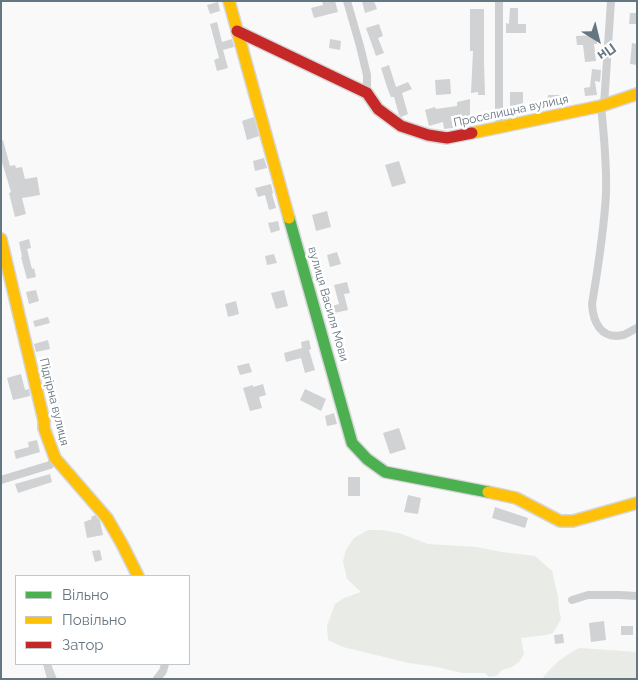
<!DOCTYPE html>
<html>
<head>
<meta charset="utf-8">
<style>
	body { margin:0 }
	#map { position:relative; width:638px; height:680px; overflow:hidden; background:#f9f9f9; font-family:Raleway,sans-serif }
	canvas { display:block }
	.frame { position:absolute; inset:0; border:2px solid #657683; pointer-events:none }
	.legend { position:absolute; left:15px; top:575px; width:175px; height:90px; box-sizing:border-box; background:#fff; border:1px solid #c1c8cd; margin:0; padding:6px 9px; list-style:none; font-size:15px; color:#657683 }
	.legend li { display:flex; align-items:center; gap:10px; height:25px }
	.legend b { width:25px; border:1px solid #c1c8cd }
	.north { position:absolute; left:573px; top:15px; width:50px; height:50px; -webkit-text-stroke:4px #fff; paint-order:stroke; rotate:144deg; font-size:14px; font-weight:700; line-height:20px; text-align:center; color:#657683 }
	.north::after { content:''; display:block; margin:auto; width:18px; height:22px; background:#657683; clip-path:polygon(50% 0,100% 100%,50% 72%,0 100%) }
</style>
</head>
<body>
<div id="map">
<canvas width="638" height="680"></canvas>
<div class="frame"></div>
<ul class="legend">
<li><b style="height:6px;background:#4caf50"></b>Вільно</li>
<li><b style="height:6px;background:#ffc107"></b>Повільно</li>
<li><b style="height:6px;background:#c62828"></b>Затор</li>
</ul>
<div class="north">Пн</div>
</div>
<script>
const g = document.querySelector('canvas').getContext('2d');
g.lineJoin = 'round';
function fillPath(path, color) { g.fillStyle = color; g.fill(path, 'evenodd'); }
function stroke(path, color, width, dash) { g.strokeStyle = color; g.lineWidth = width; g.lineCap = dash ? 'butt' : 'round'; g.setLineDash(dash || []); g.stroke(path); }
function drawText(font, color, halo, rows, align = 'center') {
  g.font = font + ' Raleway,sans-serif'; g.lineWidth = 5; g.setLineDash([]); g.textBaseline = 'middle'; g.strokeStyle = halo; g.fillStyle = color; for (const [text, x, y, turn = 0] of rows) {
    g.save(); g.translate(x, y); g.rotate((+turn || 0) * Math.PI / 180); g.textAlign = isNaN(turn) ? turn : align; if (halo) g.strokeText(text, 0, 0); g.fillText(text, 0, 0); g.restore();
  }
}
fillPath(new Path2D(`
	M368,530H382L399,533L428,544L477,547L502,552L535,556L552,571L558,597L559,609L561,619L553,633L546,635L521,638L524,654L519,662L512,667L502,670L496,676L489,677L485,673H462L437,667L409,663L343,647L328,640L327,626L335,604L344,598L361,592L347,579L343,561L346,550L354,538Z
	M579,648L637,652V679H542C552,665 564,656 579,648Z`), '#e8ebe6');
fillPath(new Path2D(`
	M322,1H335L338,12L314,18L311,8L323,5Z
	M362,1H374L377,9L365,13Z
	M218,2L220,11L210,14L207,5Z
	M510,8H518V24H526V33H506V23L509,24Z
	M470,9H484V62L485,95H478V92L471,93L473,51H470Z
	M630,13H637V24H629Z
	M217,22L222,42L232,39L234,47L223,50L228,68L217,71L214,60L219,58L210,24Z
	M379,24L383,36L378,38L384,53L376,56L366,28Z
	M597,35V44H594L596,61L585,62L583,45H577L576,36Z
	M330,39L341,41L340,50L329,48Z
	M632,43L637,44V65L630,64Z
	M389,65L396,87L408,82L412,89L402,93L408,114L401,117L399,115L394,97H391L388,90L381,68Z
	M592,69L601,70L600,82L595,81L597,95L585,96L584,88L590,87Z
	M450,79L451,94L436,95L435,80Z
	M510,92H523V110H510Z
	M548,95H560L559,106H547Z
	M470,99V116H451L453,128L444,129L443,122L429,126L425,110L435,107L436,109L457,106V102Z
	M254,117L259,136L247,140L242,121Z
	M3,140L10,166L15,165L16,168L22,167L25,179L37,177L40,195L22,198L26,214L15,217L9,193L11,192L1,159V141Z
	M264,158L267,168L255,171L253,161Z
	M399,161L406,183L392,187L385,165Z
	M271,184L273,193L272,194L276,208L269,210L265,195L258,197L255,188Z
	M327,211L331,227L316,231L312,215Z
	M278,221L280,230L271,233L268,223Z
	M29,239L31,248L27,249L32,269L34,268L36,277L27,279L21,257H22L19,242Z
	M337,252L341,264L330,267L327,255Z
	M274,254L277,263L267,265L265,256Z
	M347,282L350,293L344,294L348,310L334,313L332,306L339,304L334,285Z
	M36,290L39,301L29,304L26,292Z
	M284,290L288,306L276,309L271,293Z
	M236,301L239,314L228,317L225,304Z
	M48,317L50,323L35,327L33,321Z
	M48,340L50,349L36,352L34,344Z
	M309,340L311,349L309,350L315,370L305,373L301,358L286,362L284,353L302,348L301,342Z
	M249,363L252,372L240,375L237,366Z
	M21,374L25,390L29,389L30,396L13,400L7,378Z
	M263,384L266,395L259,397L262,408L250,411L243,388L253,385V387Z
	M305,389L326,399L321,411L300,400Z
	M334,413L337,424L327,426L325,416Z
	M399,428L406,449L390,454L383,433Z
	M37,440L40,452L16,459L14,451L29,447L28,442Z
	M50,474L52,482L18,493L15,484Z
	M348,477H360V496H348Z
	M408,495L421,498L418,514L404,512Z
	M495,507L528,518L525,528L492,518Z
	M95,515L100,521L103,535L87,538L84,522L92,519L91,517Z
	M100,550L102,560L95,562L92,551Z
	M604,621L606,640L591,642L589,623Z
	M621,626H633V635H621Z
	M563,634L564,643L555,644L554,635Z
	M43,664H51L57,679H47Z`), '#d0d2d3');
const fast = new Path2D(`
	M289,218L352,443L367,459L385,472L488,492`);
const slow = new Path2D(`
	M229,1L289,218
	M472,133L601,106L637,94
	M1,239L44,421V428L55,458L107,518L122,544L138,576
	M488,492L516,498L560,521H573L637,503`);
const jam = new Path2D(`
	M237,31L367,93L378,109L401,126L428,135L447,138L472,133`);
stroke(fast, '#d5d6d7', 14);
stroke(slow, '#d5d6d7', 14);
stroke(jam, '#d5d6d7', 14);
stroke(new Path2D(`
	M347,1L360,46L367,75V93
	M499,1V128
	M604,105L611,1
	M601,106C604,135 607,165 606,194C604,231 598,268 592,304C593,322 601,340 623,335C627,334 632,330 637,328
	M1,480L50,465L55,458
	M572,600L588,595H619L637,596
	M157,679L163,671L165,664`), '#cecfd0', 8);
stroke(fast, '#4caf50', 11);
stroke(slow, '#ffc107', 11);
stroke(jam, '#c62828', 11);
drawText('12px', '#657683', '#fff', [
	["Проселищна вулиця",511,111,-12],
	["вулиця Василя Мови",328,304,74],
	["Підгірна вулиця",54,402,76]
]);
</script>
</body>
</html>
